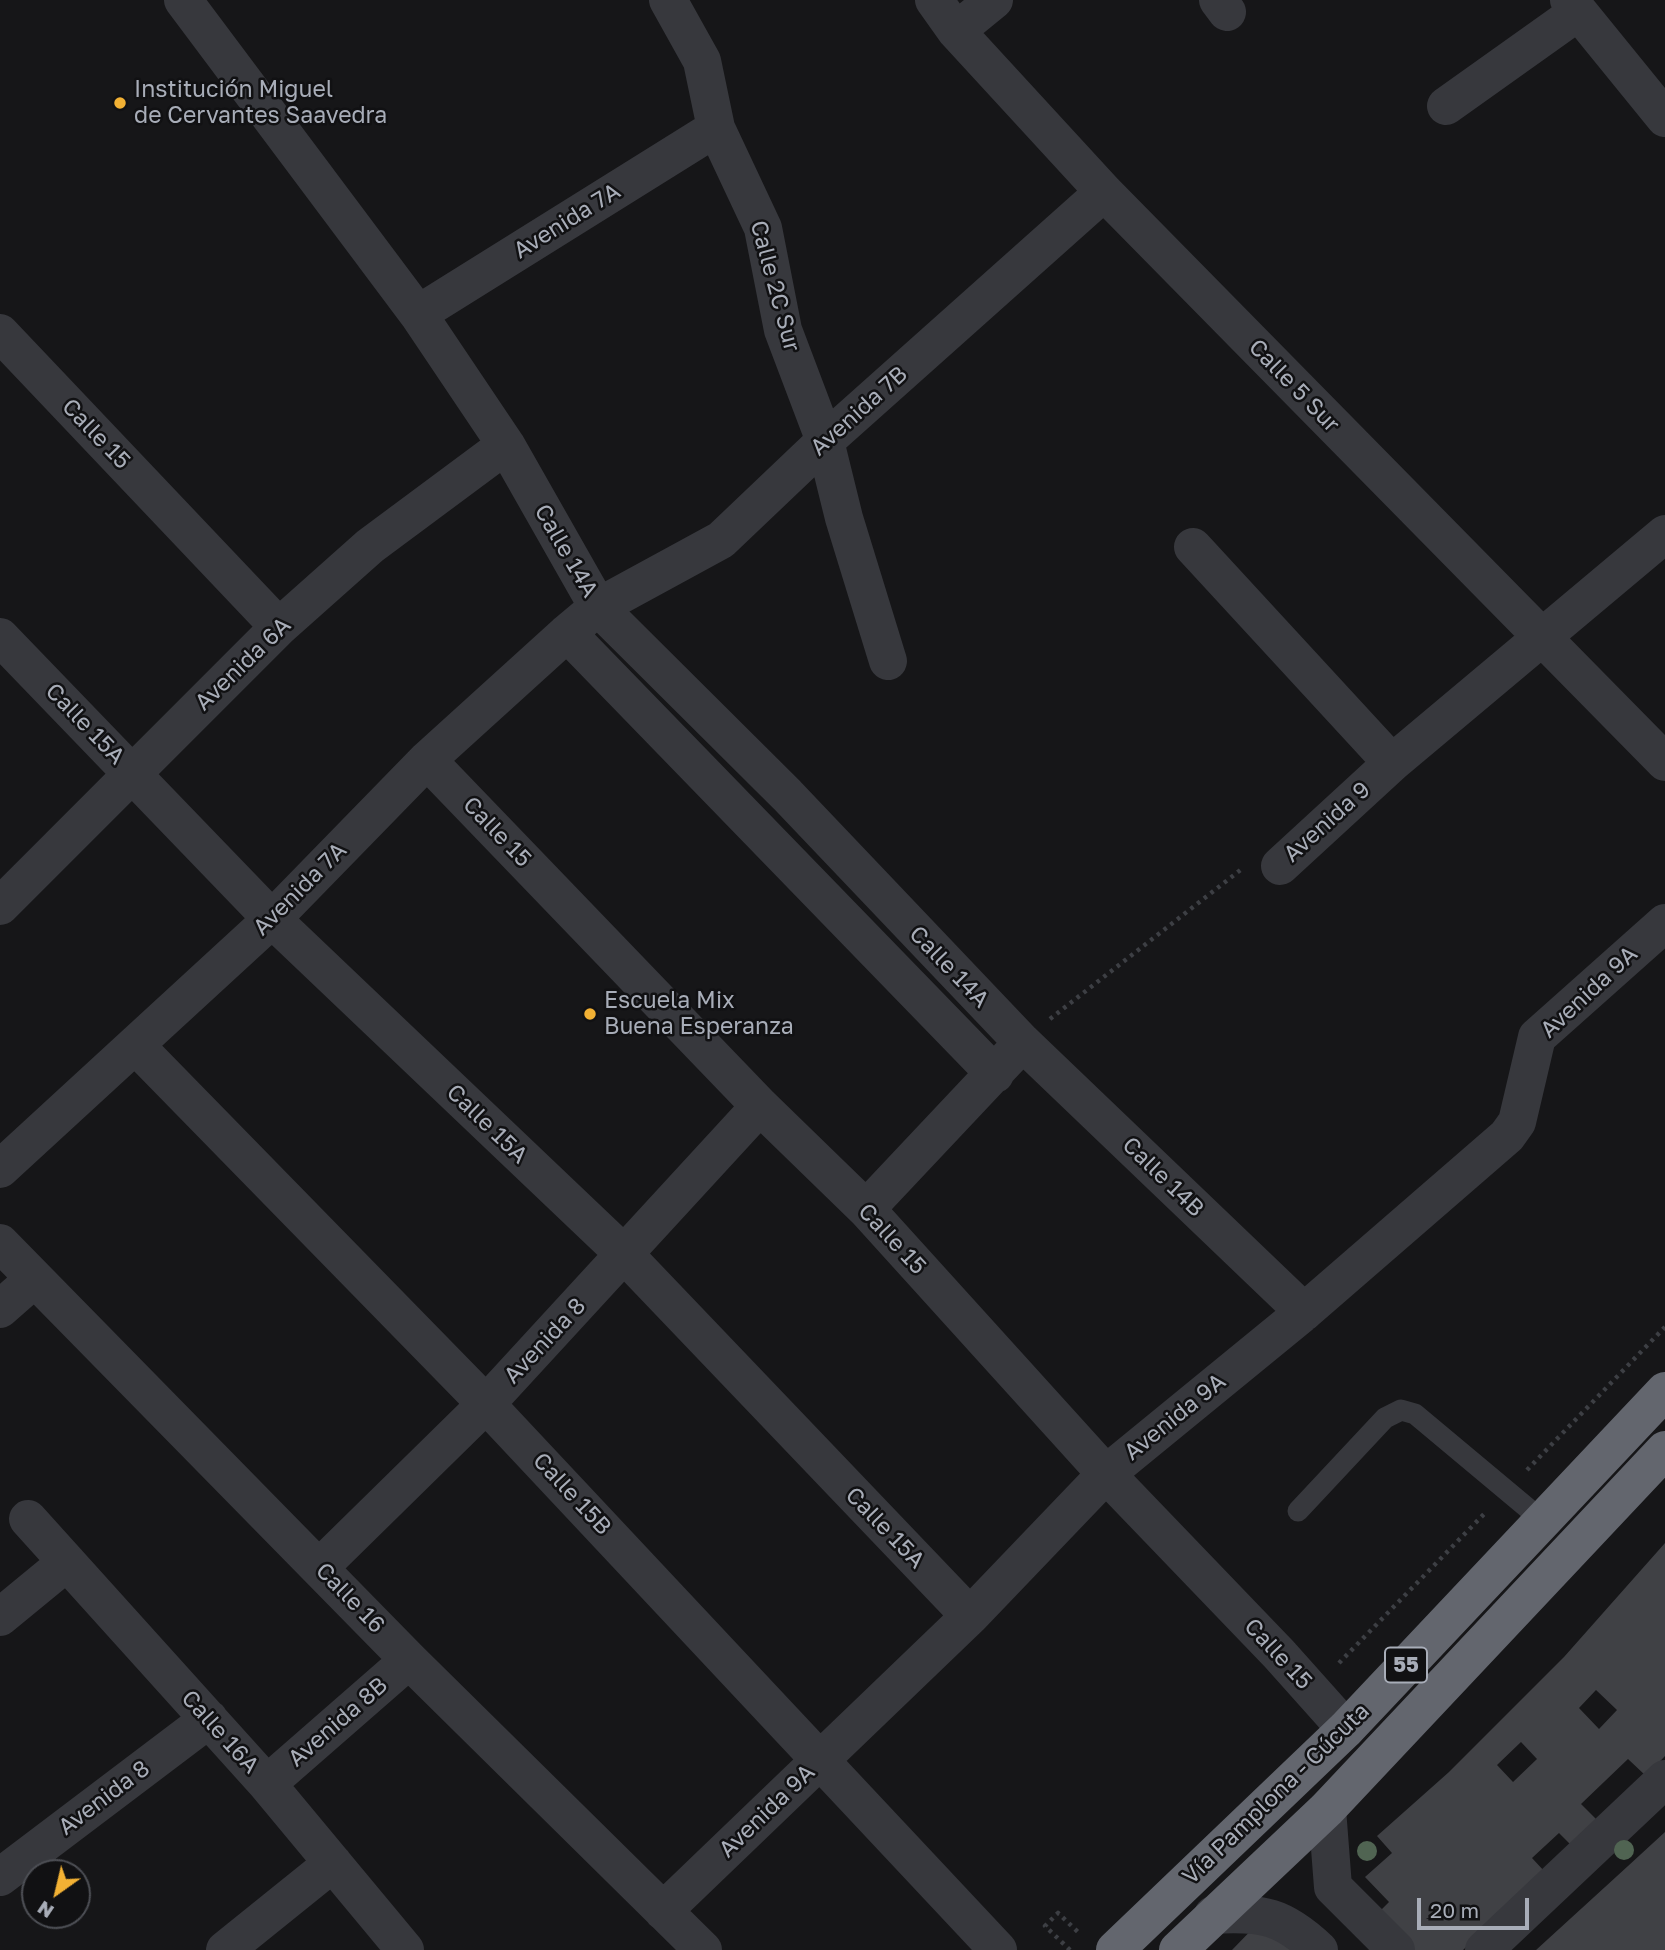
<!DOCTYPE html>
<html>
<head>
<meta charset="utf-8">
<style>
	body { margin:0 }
	#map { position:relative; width:1665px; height:1950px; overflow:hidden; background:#161618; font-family:"Golos Text",sans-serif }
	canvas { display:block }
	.north { position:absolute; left:21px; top:1859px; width:70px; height:70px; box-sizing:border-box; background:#111113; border:2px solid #4d4f55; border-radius:50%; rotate:214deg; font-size:19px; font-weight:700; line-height:28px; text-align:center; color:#a8adb8 }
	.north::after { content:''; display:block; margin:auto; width:24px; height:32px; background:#f2b134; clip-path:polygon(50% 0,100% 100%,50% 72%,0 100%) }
	.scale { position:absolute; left:1417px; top:1898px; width:112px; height:32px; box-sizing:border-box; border:4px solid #a8adb8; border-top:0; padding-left:9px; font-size:21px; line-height:24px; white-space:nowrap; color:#a8adb8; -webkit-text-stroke:5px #111113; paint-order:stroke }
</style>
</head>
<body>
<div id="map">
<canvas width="1665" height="1950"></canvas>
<div class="north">N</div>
<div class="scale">20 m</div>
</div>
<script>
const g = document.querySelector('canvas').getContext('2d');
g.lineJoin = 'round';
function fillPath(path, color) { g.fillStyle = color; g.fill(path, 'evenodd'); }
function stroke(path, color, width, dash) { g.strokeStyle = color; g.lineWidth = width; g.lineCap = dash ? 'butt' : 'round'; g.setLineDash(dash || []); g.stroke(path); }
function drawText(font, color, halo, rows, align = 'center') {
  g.font = font + ' "Golos Text",sans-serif'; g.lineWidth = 5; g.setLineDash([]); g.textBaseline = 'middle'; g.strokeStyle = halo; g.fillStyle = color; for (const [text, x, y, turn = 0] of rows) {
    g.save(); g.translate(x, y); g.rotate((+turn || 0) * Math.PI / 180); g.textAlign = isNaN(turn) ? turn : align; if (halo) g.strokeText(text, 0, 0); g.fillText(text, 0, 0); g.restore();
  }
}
fillPath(new Path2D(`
	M1665,1543V1756L1646,1776L1628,1759L1581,1804L1599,1822L1573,1847L1559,1833L1532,1858L1545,1872L1463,1950H1413L1378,1913L1389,1902L1365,1877L1392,1853L1377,1836L1449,1772L1564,1657ZM1596,1690L1617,1710L1599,1729L1579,1708ZM1521,1742L1537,1759L1513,1782L1497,1765Z
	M1665,1832V1950H1536L1628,1866Z
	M1262,1919L1291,1950H1232Z`), '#404145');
stroke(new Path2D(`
	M1050,1019L1243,868
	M1527,1470L1665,1327
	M1339,1663L1487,1511
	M1070,1950L1045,1926L1058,1913L1080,1934`), '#3d3f44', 4.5, [3.5, 5]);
stroke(new Path2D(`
	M1298,1511L1385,1418L1401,1410L1415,1414L1543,1521`), '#37383d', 21);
stroke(new Path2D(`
	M183,0L418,314L506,445L598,607L787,795L1022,1042L1304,1312
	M668,0L702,61L716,128L763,228L783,330L825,441L844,518L888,661
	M934,0L956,31L1104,192L1665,762
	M1218,0L1227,12
	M1569,0L1665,118
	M956,31L994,0
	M1446,106L1578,12
	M418,314L716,128
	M0,333L279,627
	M1193,547L1392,763
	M567,633L995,1074
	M0,637L272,919L625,1255L970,1616
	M427,760L760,1106L866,1209L1106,1474L1279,1654L1346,1729
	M1280,866L1392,763L1665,534
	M0,906L279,627L370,546L506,445
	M137,1047L486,1404L998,1950
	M0,1169L272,919L427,760L567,633L598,607L721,540L825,441L1104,192
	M866,1209L1012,1054
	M0,1243L409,1660L703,1950
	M0,1309L33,1280
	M28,1519L267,1784L405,1950
	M320,1567L486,1404L760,1106
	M0,1617L67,1562
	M267,1784L409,1660
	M1327,1809L1333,1887L1396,1950
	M0,1877L209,1719
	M663,1911L970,1616L1106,1474L1304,1312L1507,1136L1517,1122L1537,1037L1665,923
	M1213,1915C1263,1912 1283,1916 1319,1950
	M225,1950L333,1863
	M1484,1950L1665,1779`), '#37383d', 38);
stroke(new Path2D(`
	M1115,1950L1346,1729L1665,1391
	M1178,1950L1327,1809L1665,1450`), '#63666e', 38);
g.fillStyle = '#506452';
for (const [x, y] of [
	[1624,1850],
	[1367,1851]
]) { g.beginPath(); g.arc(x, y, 10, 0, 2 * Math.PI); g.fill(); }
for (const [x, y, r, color] of [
	[120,103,7,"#f2b134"],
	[590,1014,7,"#f2b134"]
]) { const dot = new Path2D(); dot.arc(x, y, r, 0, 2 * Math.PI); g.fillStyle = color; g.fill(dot); stroke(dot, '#111113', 2.5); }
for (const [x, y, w] of [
	[1406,1665,42]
]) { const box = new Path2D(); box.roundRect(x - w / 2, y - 17.5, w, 35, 5); g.fillStyle = '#111113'; g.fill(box); stroke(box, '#a8adb8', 2); }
drawText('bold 21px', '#a8adb8', null, [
	["55",1406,1665]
]);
drawText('23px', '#a8adb8', '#111113', [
	["Institución Miguel",134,90],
	["de Cervantes Saavedra",134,116],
	["Escuela Mix",604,1001],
	["Buena Esperanza",604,1027]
], 'left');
drawText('23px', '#a8adb8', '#111113', [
	["Avenida 7A",567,221,-32],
	["Calle 2C Sur",775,286,75],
	["Calle 5 Sur",1294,386,46],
	["Avenida 7B",859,411,-42],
	["Calle 15",96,434,46],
	["Calle 14A",566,551,60],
	["Avenida 6A",243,664,-44],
	["Calle 15A",85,724,46],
	["Avenida 9",1327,822,-42],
	["Calle 15",497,832,46],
	["Avenida 7A",300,889,-45],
	["Calle 14A",949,967,46],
	["Avenida 9A",1589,992,-43],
	["Calle 15A",487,1124,44],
	["Calle 14B",1163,1177,44],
	["Calle 15",892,1239,47],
	["Avenida 8",545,1341,-47],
	["Avenida 9A",1175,1417,-39],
	["Calle 15B",572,1494,47],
	["Calle 15A",885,1528,46],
	["Calle 16",350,1598,46],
	["Calle 15",1278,1654,47],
	["Avenida 8B",338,1722,-41],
	["Calle 16A",220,1732,48],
	["Vía Pamplona - Cúcuta",1276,1794,-44],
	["Avenida 8",104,1798,-37],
	["Avenida 9A",767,1811,-44]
]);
</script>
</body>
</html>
